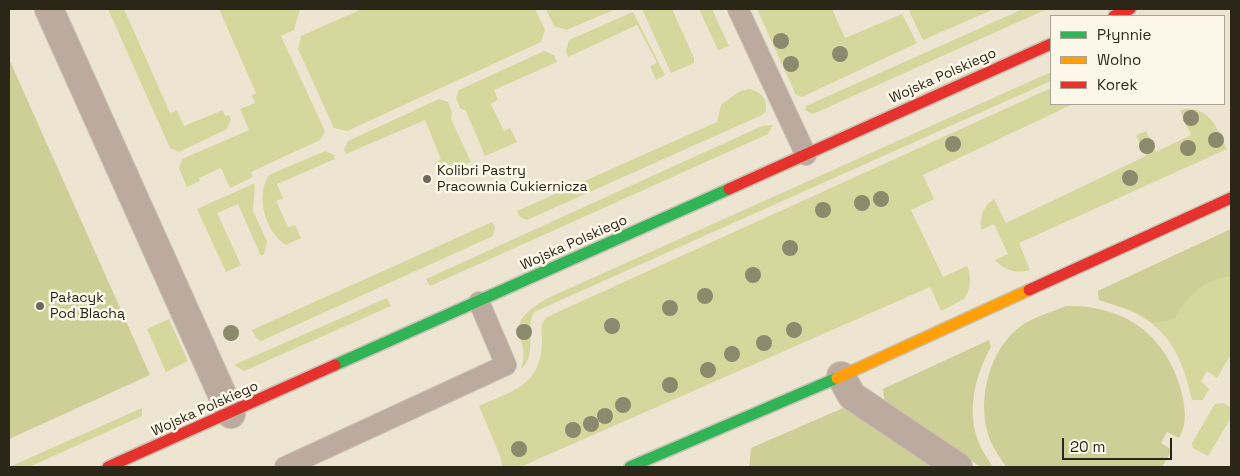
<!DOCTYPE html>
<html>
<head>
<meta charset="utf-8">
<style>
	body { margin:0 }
	#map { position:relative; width:1240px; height:476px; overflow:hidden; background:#ede5d2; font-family:"Space Grotesk",sans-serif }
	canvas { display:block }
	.frame { position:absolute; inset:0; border:10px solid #2c2619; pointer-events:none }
	.legend { position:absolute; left:1050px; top:15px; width:175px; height:90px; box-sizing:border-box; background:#fdf7e9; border:1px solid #a9a396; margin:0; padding:6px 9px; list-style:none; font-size:15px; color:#2c2619 }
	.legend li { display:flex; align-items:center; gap:10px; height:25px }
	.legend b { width:25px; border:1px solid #a9a396 }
	.scale { position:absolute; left:1062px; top:438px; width:110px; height:22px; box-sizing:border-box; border:2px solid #2c2619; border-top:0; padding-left:6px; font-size:15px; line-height:18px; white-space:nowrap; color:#2c2619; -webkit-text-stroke:4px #fdf7e9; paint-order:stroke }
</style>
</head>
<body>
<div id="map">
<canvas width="1240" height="476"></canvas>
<div class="frame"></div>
<ul class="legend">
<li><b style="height:6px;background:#30b455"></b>Płynnie</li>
<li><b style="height:6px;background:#ff9f0a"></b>Wolno</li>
<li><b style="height:6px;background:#e5322d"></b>Korek</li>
</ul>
<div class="scale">20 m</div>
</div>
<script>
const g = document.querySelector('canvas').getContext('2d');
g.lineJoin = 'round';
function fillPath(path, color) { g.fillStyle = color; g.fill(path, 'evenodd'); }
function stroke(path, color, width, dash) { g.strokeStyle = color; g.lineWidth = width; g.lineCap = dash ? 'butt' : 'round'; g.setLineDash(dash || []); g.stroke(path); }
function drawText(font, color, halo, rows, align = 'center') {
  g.font = font + ' "Space Grotesk",sans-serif'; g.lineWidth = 5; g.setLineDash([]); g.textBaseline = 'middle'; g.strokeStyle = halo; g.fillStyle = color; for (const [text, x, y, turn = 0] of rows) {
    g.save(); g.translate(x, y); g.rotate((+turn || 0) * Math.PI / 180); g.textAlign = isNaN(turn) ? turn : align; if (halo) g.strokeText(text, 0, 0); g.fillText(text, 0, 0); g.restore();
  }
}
fillPath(new Path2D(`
	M108,9H124L170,113L177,110L184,126L223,110L225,116L229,115L231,119L227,129L179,152L170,148Z
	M219,9H300L294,30L281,36L325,131L320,140L251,172L253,177L230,188L221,168L199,178L200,181L187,187L179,168L182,159L249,130L240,109L255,103L252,96L256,93Z
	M362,9H535L545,30L541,42L347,131L334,128L298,49L301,36Z
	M546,9H616L566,30L554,26Z
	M642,9H672L694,58V63L671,73Z
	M699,9H712L729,46L719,50L717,48Z
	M757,9H832L845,38L902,14L917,43L802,97L796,95Z
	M914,9H994L923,40L909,11Z
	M1023,9H1047L813,114L805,110L806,106Z
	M633,12L665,75L656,80L650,66L657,63L637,25L568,57L566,51L569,40Z
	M544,51L554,55L557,62L494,90L498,100L491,104L504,131L510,128L517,142L485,156L466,111L460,108L456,98L459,90Z
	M1051,72V81L534,312C525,329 538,355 521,369C534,336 494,329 548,298Z
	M1051,88V104H1073L923,175L934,199L911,210L943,277L967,266C972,278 971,288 964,299L941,311L930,287L520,467H502L501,458L479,406C512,391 541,386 542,342C542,331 539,325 547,317Z
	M750,89C762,93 767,98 766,111L762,115L527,220L520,217L517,211L717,122L721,105L740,91Z
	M439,99L448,102L452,112L451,119L471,162L440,176L435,163L441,159L425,120L346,154L344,150L348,141Z
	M1185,109C1211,107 1218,130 1227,149L1019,243L1030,270C1015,274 1006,271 995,260L1008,254L994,224L981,230C980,217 982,207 994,199L1006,223L1146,156L1136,135L1146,131L1156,152L1191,135L1180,111Z
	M773,125L768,134L430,286L426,279L762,126Z
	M325,151L334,155L335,159L277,184L283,198L276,201L288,227L295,225L301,238L286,245C265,231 255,197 269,175Z
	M255,183L253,211L267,241L264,254L261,256L238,204L217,213L241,265L226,272L197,209Z
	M492,222L495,227L493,236L261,341L256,338L252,330Z
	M1231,229V354L1217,378L1207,371L1201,381L1209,389L1203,400H1192C1179,341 1159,316 1099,300L1098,291Z
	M387,298L391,306L244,371L234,365Z
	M169,319L188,361L166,372L147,329Z
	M1224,403L1231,408V418L1208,456L1193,448L1192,443L1215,404Z
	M142,408V416L29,467H9Z`), '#d5d79d');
fillPath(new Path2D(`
	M9,59L150,375L9,439Z
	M1231,229V276C1200,281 1190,294 1174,319L1153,323L1139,313L1099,300L1098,291Z
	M1066,306C1125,305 1165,334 1181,390C1185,407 1188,423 1179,438L1167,432L1161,443L1172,450L1162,467H1006C1000,457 991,446 988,434C977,398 990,348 1021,326C1033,317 1052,312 1066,306Z
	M989,340L991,347C975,375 966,412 979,443C982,451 988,459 993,467H981L885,405L883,389Z
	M843,408L936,467H749L751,448Z`), '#cecf96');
const lane = new Path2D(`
	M738,9L806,155
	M285,467L506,365L479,302`);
const street = new Path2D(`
	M49,9L231,414
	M841,376L852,396L958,467`);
const fast = new Path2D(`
	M335,365L729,189
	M630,467L837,378`);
const slow = new Path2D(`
	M837,378L1029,290`);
const jam = new Path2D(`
	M1114,16L1130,9
	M729,189L1051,44
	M1029,290L1231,198
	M108,467L335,365`);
stroke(lane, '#c8c2b3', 22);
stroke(street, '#c8c2b3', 30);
stroke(fast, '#c8c2b3', 14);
stroke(slow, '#c8c2b3', 14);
stroke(jam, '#c8c2b3', 14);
stroke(lane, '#bdaa9f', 20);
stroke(street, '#bdaa9f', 28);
stroke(fast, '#30b455', 11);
stroke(slow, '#ff9f0a', 11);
stroke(jam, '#e5322d', 11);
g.fillStyle = '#8b8a6c';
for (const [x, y] of [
	[781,41],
	[840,54],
	[791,64],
	[1191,118],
	[1216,140],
	[953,144],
	[1147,146],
	[1188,148],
	[1130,178],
	[881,199],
	[862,203],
	[823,210],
	[790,248],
	[753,275],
	[705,296],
	[670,308],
	[612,326],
	[794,330],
	[524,332],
	[231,333],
	[764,343],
	[732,354],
	[708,370],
	[670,385],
	[623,405],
	[605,416],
	[591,424],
	[573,430],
	[519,449]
]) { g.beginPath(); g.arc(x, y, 8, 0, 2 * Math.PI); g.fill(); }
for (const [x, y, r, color] of [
	[427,179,5,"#70695a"],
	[40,306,5,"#70695a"]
]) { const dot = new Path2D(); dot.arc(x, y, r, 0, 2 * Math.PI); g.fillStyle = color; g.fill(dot); stroke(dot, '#fdf7e9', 2); }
drawText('14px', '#2c2619', '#fdf7e9', [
	["Wojska Polskiego",943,76,-24],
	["Wojska Polskiego",574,243,-24],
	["Wojska Polskiego",205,409,-24]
]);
drawText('14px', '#2c2619', '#fdf7e9', [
	["Kolibri Pastry",437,171],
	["Pracownia Cukiernicza",437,187],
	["Pałacyk",50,298],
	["Pod Blachą",50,314]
], 'left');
</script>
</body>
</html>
